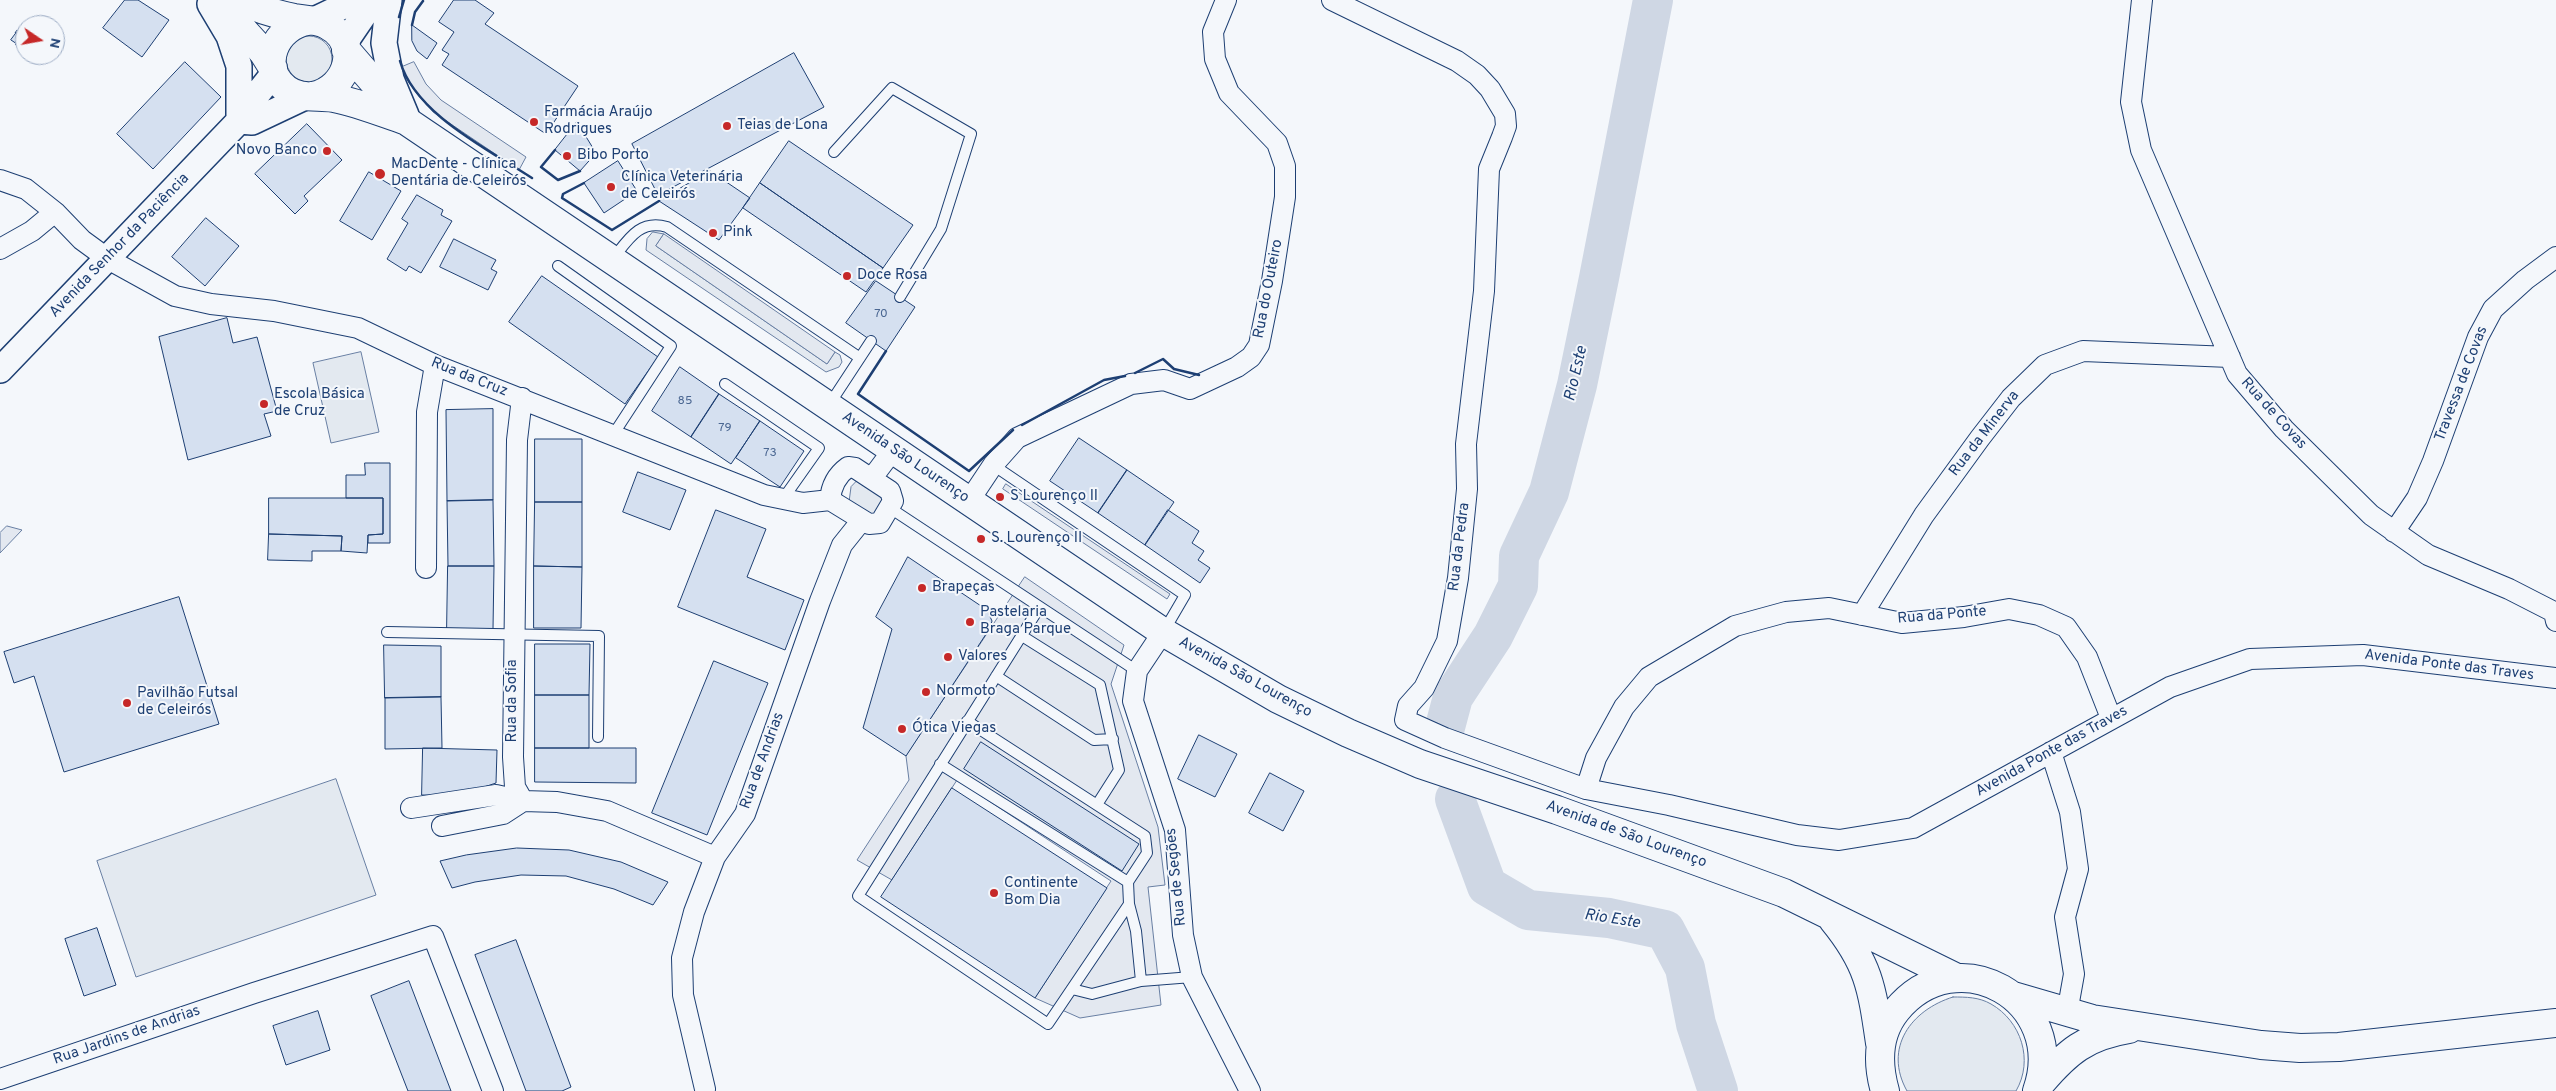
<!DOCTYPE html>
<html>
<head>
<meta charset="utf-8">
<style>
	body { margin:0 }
	#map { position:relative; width:2556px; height:1091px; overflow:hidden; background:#f4f7fb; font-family:Overpass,sans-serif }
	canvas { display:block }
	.north { position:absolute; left:15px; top:15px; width:50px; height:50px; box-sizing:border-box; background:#f4f7fb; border:1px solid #9eadc5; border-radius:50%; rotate:102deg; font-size:14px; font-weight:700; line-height:20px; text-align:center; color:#1d3f73 }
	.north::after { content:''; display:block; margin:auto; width:18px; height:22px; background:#c62828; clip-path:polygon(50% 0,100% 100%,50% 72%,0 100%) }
</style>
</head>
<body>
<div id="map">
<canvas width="2556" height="1091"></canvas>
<div class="north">N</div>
</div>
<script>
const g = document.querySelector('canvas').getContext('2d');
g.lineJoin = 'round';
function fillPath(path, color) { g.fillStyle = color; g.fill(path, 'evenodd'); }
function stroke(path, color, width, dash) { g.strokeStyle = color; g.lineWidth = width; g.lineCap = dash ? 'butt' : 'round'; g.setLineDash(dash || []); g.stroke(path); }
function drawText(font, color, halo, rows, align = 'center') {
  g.font = font + ' Overpass,sans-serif'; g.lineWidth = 4; g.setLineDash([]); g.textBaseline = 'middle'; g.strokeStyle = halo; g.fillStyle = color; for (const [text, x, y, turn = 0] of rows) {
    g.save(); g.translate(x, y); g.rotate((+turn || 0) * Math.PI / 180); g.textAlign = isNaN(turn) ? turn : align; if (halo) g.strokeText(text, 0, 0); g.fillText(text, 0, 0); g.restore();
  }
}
const green = new Path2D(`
	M286 59a23 23 0 1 1 46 0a23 23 0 1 1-46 0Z
	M653,232L664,234L656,246L827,364L835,352L840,355L842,362L839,367L826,372L646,250L647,239Z
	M361,352L379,432L331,443L313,363Z
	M857,481L877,491L884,499L876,517L849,502L851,487Z
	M336,779L376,895L136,977L97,861Z
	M1953,997C1966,997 1979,997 1991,1004C2021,1021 2034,1060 2016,1091H1907C1883,1048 1911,1010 1953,997Z`);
fillPath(green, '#e3e9f0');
stroke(green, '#687fa3', 1);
const parking = new Path2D(`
	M414,62L426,84L441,100L526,157L519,170L433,112L417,94L403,74L402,67Z
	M664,234L835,352L827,364L656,246Z
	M1006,484L1170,594L1167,599L1003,489Z
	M7,526L22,530L0,553V533Z
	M1025,577L1124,645L1111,684L1158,827L1165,885L1148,887L1161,1005L1080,1018L1035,998L1111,881L957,780L892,880L857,860L909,780L906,756Z`);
fillPath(parking, '#e3e8f0');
stroke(parking, '#687fa3', 1);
stroke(new Path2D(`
	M1445,727L1453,697L1493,636L1518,586L1519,556L1549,492L1577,385L1599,278L1653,0
	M1455,799L1487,886L1528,910L1609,918L1665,930L1685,968L1696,1024L1718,1091`), '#cfd7e4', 40);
const building = new Path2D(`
	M125,0H138L169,20L142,57L103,28Z
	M454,0H475L494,13L485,24L578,86L546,134L442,65L449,54L442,50L454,32L439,22Z
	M412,25L437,43L427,59L417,51L412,41Z
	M17,32L25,38L20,46L11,40Z
	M794,53L824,107L658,195L632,144Z
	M185,62L221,97L153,169L117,134Z
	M577,122L596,153L580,171L555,150Z
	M307,124L342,160L304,196L308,201L295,214L255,174Z
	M789,141L913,225L883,268L760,183Z
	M618,161L637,191L604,213L584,183Z
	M710,171L750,198L719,240L659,201Z
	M369,172L401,191L372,240L340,221Z
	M760,183L883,268L866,292L743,208Z
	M417,195L443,210L441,215L452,221L421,273L409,266L406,271L387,259L408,223L402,219Z
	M206,218L239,246L205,286L172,257Z
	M454,239L496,260L491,269L497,272L488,290L440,267Z
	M542,276L658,357L625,404L509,322Z
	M876,281L915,307L886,351L846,323Z
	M227,318L233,343L257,337L277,411L264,414L271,436L188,460L159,337Z
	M680,367L719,394L691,437L652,411Z
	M719,394L760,421L731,464L691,437Z
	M493,409V500L447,501L446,410Z
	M760,421L804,451L780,487L736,458Z
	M1079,438L1127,470L1098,513L1050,481Z
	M535,439H582V502H535Z
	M365,463H390V543H368V535L383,534V498H346V475H365Z
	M1127,470L1174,502L1145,545L1098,513Z
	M638,472L686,490L670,530L623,512Z
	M269,498H383V534L368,535L367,553L341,551L342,536L269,534Z
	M493,500L494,566H448L447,501Z
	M535,502H582V567L534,566Z
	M716,510L766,529L747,577L804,600L785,650L678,607Z
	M1168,510L1199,531L1192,543L1204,551L1198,560L1210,568L1200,583L1145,545Z
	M269,534L342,536L341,551H312V561L268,560Z
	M908,557L987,610L992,621L990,628L906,756L863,728L892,629L876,617Z
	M448,566H494L493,629H447Z
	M534,566L582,567L581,628H534Z
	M179,597L219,724L64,772L34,676L14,683L4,652Z
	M535,644H590L589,695H535Z
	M384,645L441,646V697L385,698Z
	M714,661L768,683L707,835L652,813Z
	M535,695H589V748H535Z
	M441,697L442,748L385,749V698Z
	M1199,735L1237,754L1215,797L1178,779Z
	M981,742L1139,844L1122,871L964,769Z
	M423,748L497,750L496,783L457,796L422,795Z
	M535,748H636V783L535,782Z
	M1270,773L1304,791L1283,831L1249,813Z
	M952,788L1107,888L1035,998L881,897Z
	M517,848L569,850L621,862L668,882L653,905L614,889L566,876L521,875L475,882L452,888L440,861L466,855Z
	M97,928L116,985L84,996L65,939Z
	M516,940L571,1087L562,1091H526L475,955Z
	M409,981L451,1091H408L371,996Z
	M318,1011L330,1050L286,1065L273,1026Z`);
fillPath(building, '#d5e0f0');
stroke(building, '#1d3f73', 1);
const service = new Path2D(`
	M834,152L892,88L971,134L941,229L900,297
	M612,260C628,240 639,219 667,227L860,358
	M558,266L671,346L613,435
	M725,384L819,448L783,499
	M829,405L871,341
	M993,465L1185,595L1164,631
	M890,508L1137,671
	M387,632L599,636L598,737
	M1022,636L1100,685L1119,770L1098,803
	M996,676L1094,740L1113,739
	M967,721L1145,836L1147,853L1128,882L1129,904L1048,1024L858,896C918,800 979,704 1039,608
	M940,764L1128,882
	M1129,904L1136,931L1141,981
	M1072,989L1092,994L1141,981L1192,977`);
const minor = new Path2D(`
	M1332,0L1457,61L1477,75L1490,89L1505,114L1506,126L1502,137L1489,169L1484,291L1466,444L1467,489L1458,578L1447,641L1424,688L1408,706L1405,720L1445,738L1586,789L1669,805L1797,835L1839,840L1913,828L2170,687L2250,659L2363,655L2556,678
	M2142,0L2131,102L2141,150L2237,374L2284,429L2371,515L2428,555L2509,589L2554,612L2556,621
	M0,180L26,189L55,212L82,240L108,259L175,296L211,304L274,311L358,328L435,365L764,495L803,503L830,500
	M0,249L32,231L55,212
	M522,398L517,440L513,757L515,787L523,801
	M848,467L855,468L890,491L893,501L880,523L869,524L830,500C831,487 837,475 848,467Z
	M872,478L893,450
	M969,501L993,465L1017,438L1131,384L1164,380L1190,389L1237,367L1251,357L1259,345L1272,281L1285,197V166L1277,143L1229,93L1215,59L1213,32L1226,0
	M2394,532L2417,498L2433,461L2478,337L2493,309L2525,280L2556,257
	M426,568L427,412L435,365
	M1862,615L1924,515L1980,438L2011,398L2045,365L2083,351L2230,357
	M1163,632L1137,671L1133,701L1175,830L1183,935L1192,977L1250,1091
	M2051,752L2070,812L2078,869L2065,917L2074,974L2067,1013
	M1586,789L1596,758L1624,707L1649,677L1735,626L1786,612L1829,608L1902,623L1964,617L2009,609L2039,615L2066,627L2087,657L2111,718
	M411,808L496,795L523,801L557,802L607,811L715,857
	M442,826L503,814L523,801
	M0,1079L254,993L433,936L493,1091
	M705,1089L683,995L682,958L694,912L715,857L745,814L820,601L842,545L862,520`);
const tertiary = new Path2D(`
	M389,0L384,43L391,79L406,115
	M210,4L229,36L239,66V121
	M312,21L356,0
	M344,44L374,0
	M239,121L252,122L307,96
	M0,370L239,121L259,92L274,73`);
const primary = new Path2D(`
	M216,0L263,52L273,68
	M240,0C257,9 275,14 294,18C305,20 318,20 327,25C362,43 348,89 313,96
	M308,21C276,26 257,66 286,89C300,100 318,95 334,98C359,103 383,113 407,121
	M346,50L408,122L1163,632L1278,699L1348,733L1420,764L1557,810L1784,893L1957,978
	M1833,920C1869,964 1872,988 1880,1043
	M2013,996L2092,1019L2261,1045L2300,1048L2339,1047L2556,1023
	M2040,1084C2067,1052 2086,1036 2129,1029
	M1885,1091C1877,1063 1877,1035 1896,1011C1957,936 2069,1000 2037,1091`);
stroke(service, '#1d3f73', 12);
stroke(minor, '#1d3f73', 22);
stroke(tertiary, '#1d3f73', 28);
stroke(primary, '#1d3f73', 30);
stroke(service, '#f4f7fb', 10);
stroke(minor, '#f4f7fb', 20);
stroke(tertiary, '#f4f7fb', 25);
stroke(primary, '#f4f7fb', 28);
stroke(new Path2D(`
	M15,33L17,30L25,36
	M15,44L25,51`), '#1d3f73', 1, [6, 2.5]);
stroke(new Path2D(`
	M399,17L404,0
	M412,25L415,12L423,1
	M400,61C415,114 488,149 532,178
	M555,150L541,167L558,180L580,171
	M584,183L563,194L562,198L612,230L659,201
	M886,351L858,394L969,471L1013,430
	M1135,373L1163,359L1174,369L1199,375
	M1022,425L1104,380L1125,376`), '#1d3f73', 2.5);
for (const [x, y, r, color] of [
	[534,122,5,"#c62828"],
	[727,126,5,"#c62828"],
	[327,151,5,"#c62828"],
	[567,156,5,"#c62828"],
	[380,174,6,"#c62828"],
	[611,187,5,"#c62828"],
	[713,233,5,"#c62828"],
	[847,276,5,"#c62828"],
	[264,404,5,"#c62828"],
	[1000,497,5,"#c62828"],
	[981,539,5,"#c62828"],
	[922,588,5,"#c62828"],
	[970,622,5,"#c62828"],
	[948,657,5,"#c62828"],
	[926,692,5,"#c62828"],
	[127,703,5,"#c62828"],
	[902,729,5,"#c62828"],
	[994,893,5,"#c62828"]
]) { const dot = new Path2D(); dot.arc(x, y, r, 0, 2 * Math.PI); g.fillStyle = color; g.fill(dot); stroke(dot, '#f4f7fb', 2); }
drawText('12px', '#4b6792', null, [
	["70",881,315],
	["85",685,402],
	["79",725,429],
	["73",770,454]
]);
drawText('15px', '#1d3f73', '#f4f7fb', [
	["Farmácia Araújo",544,113],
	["Rodrigues",544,130],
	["Teias de Lona",737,126],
	["Novo Banco",317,151,"right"],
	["Bibo Porto",577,156],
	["MacDente - Clínica",391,165],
	["Dentária de Celeirós",391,182],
	["Clínica Veterinária",621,178],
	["de Celeirós",621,195],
	["Pink",723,233],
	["Doce Rosa",857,276],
	["Escola Básica",274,395],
	["de Cruz",274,412],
	["S Lourenço II",1010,497],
	["S. Lourenço II",991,539],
	["Brapeças",932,588],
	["Pastelaria",980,613],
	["Braga Parque",980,630],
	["Valores",958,657],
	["Normoto",936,692],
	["Pavilhão Futsal",137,694],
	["de Celeirós",137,711],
	["Ótica Viegas",912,729],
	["Continente",1004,884],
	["Bom Dia",1004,901]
], 'left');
drawText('15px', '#1d3f73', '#f4f7fb', [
	["Avenida Senhor da Paciência",120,246,-46],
	["Rua do Outeiro",1269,289,-79],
	["Rua da Cruz",469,378,22],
	["Travessa de Covas",2462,384,-69],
	["Rua de Covas",2273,414,48],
	["Rua da Minerva",1985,434,-52],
	["Avenida São Lourenço",905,458,34],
	["Rua da Pedra",1460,547,-83],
	["Rua da Ponte",1942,616,-5],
	["Avenida Ponte das Traves",2449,666,7],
	["Avenida São Lourenço",1245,678,29],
	["Rua da Sofia",513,701,-90],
	["Avenida Ponte das Traves",2052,752,-29],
	["Rua de Andrias",763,761,-70],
	["Avenida de São Lourenço",1626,835,20],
	["Rua de Segões",1177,877,-96],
	["Rua Jardins de Andrias",127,1036,-19]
]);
drawText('italic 16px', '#1d3f73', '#f4f7fb', [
	["Rio Este",1577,374,-77],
	["Rio Este",1612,920,9]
]);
</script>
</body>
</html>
